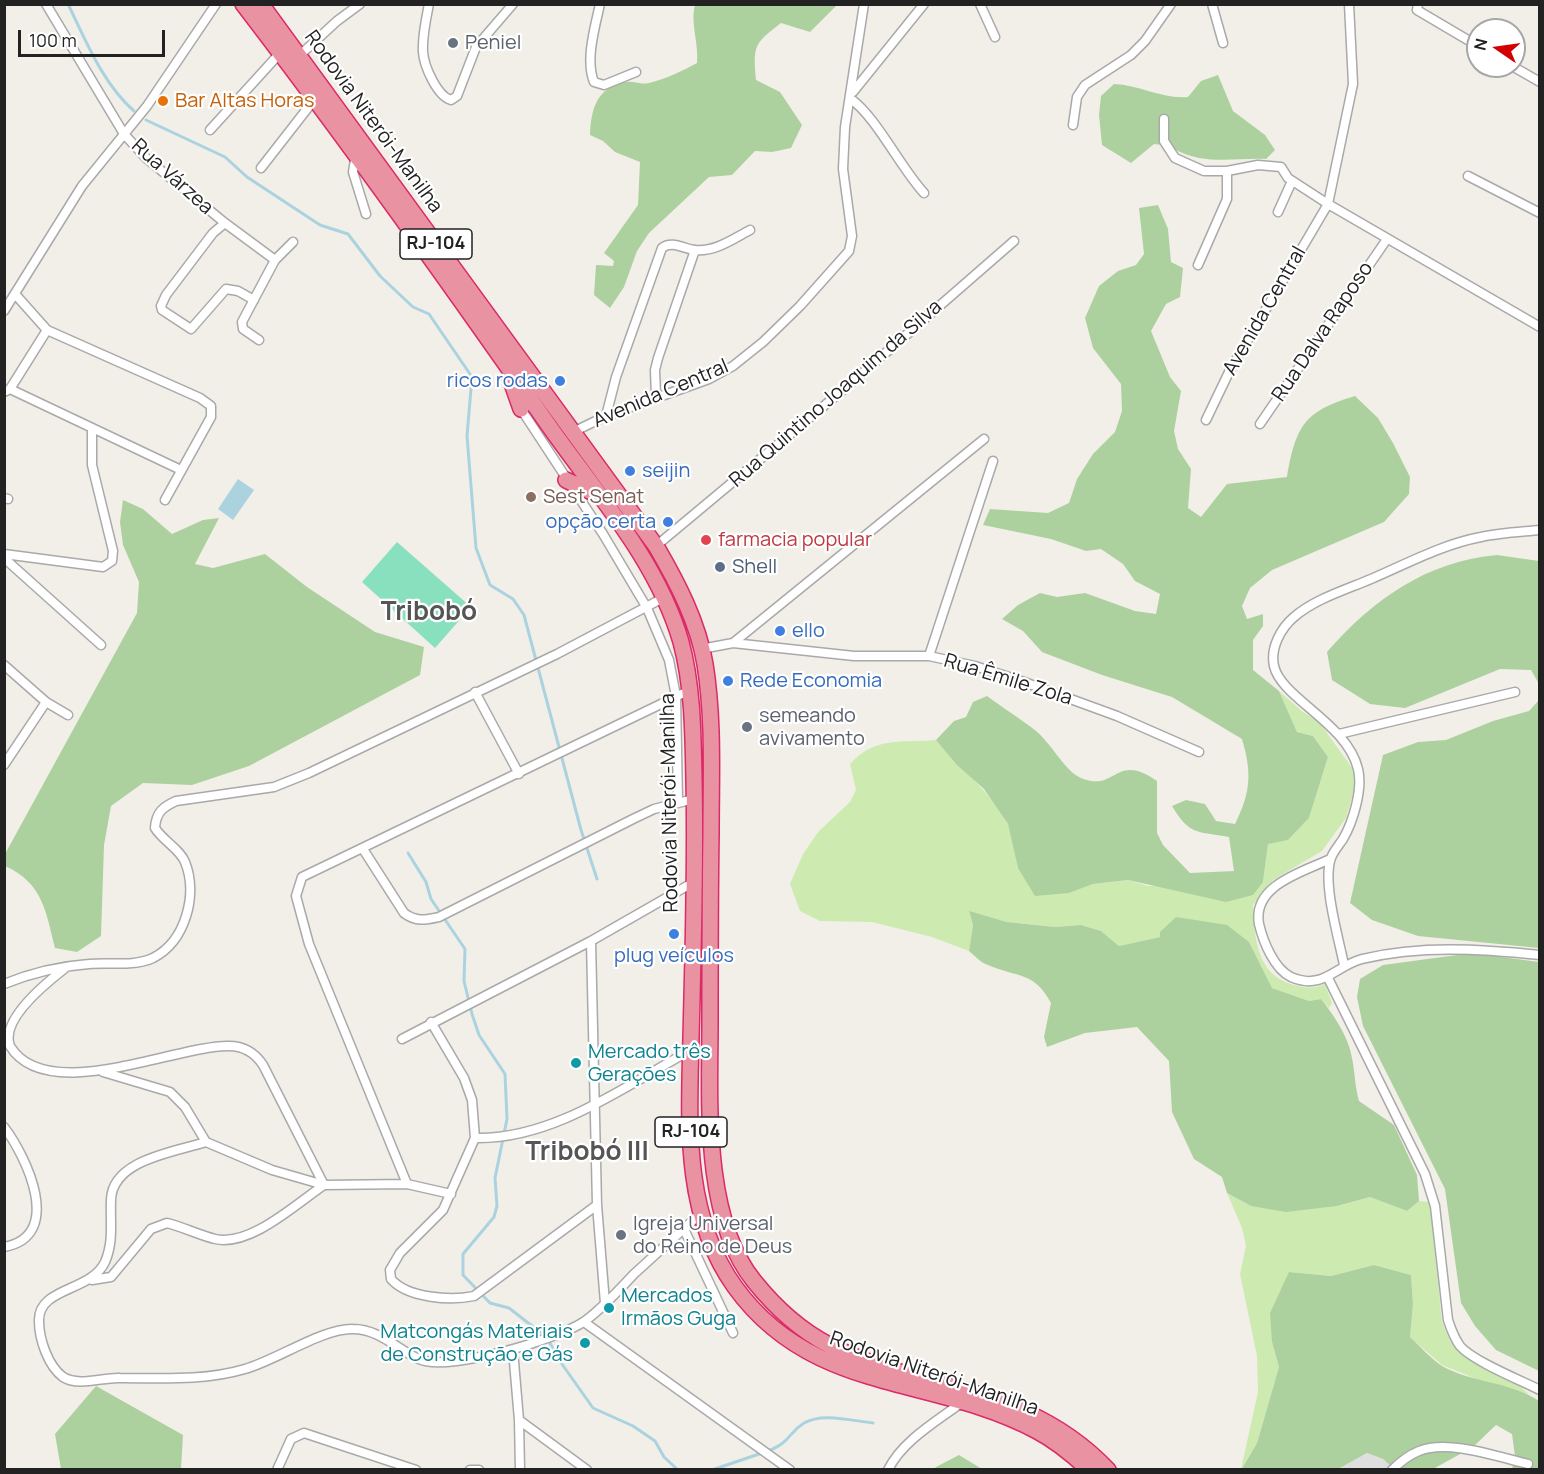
<!DOCTYPE html>
<html>
<head>
<meta charset="utf-8">
<style>
	body { margin:0 }
	#map { position:relative; width:1544px; height:1474px; overflow:hidden; background:#f2efe9; font-family:Manrope,sans-serif }
	canvas { display:block }
	.frame { position:absolute; inset:0; border:6px solid #222; pointer-events:none }
	.north { position:absolute; left:1466px; top:18px; width:60px; height:60px; box-sizing:border-box; background:#fff; border:2px solid #a7a7a7; border-radius:50%; rotate:283deg; font-size:16px; font-weight:700; line-height:24px; text-align:center; color:#222 }
	.north::after { content:''; display:block; margin:auto; width:21px; height:27px; background:#d40000; clip-path:polygon(50% 0,100% 100%,50% 72%,0 100%) }
	.scale { position:absolute; left:18px; top:30px; width:147px; height:27px; box-sizing:border-box; border:3px solid #222; border-top:0; padding-left:8px; font-size:18px; line-height:21px; white-space:nowrap; color:#222; -webkit-text-stroke:4px #fff; paint-order:stroke }
</style>
</head>
<body>
<div id="map">
<canvas width="1544" height="1474"></canvas>
<div class="frame"></div>
<div class="north">N</div>
<div class="scale">100 m</div>
</div>
<script>
const g = document.querySelector('canvas').getContext('2d');
g.lineJoin = 'round';
function fillPath(path, color) { g.fillStyle = color; g.fill(path, 'evenodd'); }
function stroke(path, color, width, dash) { g.strokeStyle = color; g.lineWidth = width; g.lineCap = dash ? 'butt' : 'round'; g.setLineDash(dash || []); g.stroke(path); }
function drawText(font, color, halo, rows, align = 'center') {
  g.font = font + ' Manrope,sans-serif'; g.lineWidth = 4.5; g.setLineDash([]); g.textBaseline = 'middle'; g.strokeStyle = halo; g.fillStyle = color; for (const [text, x, y, turn = 0] of rows) {
    g.save(); g.translate(x, y); g.rotate((+turn || 0) * Math.PI / 180); g.textAlign = isNaN(turn) ? turn : align; if (halo) g.strokeText(text, 0, 0); g.fillText(text, 0, 0); g.restore();
  }
}
fillPath(new Path2D(`
	M1367,1453L1383,1459L1394,1469L1325,1470L1340,1468Z`), '#e0dfdf');
fillPath(new Path2D(`
	M1279,691L1303,712L1319,722L1358,776L1346,818L1322,851L1273,880L1253,905C1255,938 1256,975 1294,985C1307,988 1313,989 1325,984L1332,1003L1329,1008L1321,999L1309,1001L1272,988L1249,942L1202,922L1176,917L1160,937L1119,946L1101,931L1081,925L1055,927L1007,922L969,912L973,925L969,951L932,937L872,922L820,921L800,911L790,884L803,854L819,831L850,802L856,790L850,764C875,736 901,743 936,740C960,768 989,790 1007,823C1014,835 1015,854 1018,868L1069,893L1093,884L1128,880L1148,886L1263,882L1268,843L1288,840L1309,818L1328,757L1313,736L1297,732Z
	M1227,1193L1251,1206H1337L1370,1197L1407,1211L1419,1201L1430,1202L1442,1322L1450,1341L1472,1361L1509,1378L1529,1394L1489,1384L1442,1365L1410,1337L1413,1304L1411,1275L1374,1265L1331,1276L1289,1272L1272,1342L1279,1367L1257,1443L1241,1469L1258,1392L1257,1356L1240,1274L1246,1246L1242,1228Z`), '#cdebb0');
fillPath(new Path2D(`
	M833,5L836,6L810,32L781,23C754,44 753,45 756,80L780,92L802,125L791,148L772,152L755,151L732,175L709,177L649,233L637,251L624,287L610,308L594,295L596,265L613,266L614,261L604,253L638,205L640,162L615,152L603,141L590,135C591,110 596,87 626,82C634,81 641,85 649,83C666,79 682,71 697,63C699,43 690,23 695,5Z
	M1218,75L1233,111L1265,135L1275,150L1266,159C1244,158 1221,162 1199,158C1182,155 1170,145 1154,144L1131,163L1102,145L1099,115L1101,96L1114,84C1140,85 1161,99 1188,97L1201,81Z
	M1158,205L1168,229L1171,262L1183,268L1180,297L1166,304L1151,331L1170,377L1181,391L1174,431L1178,449L1191,469L1188,508L1201,517L1227,484L1287,477C1296,426 1304,411 1355,396L1378,418L1393,443L1410,477L1409,494L1384,522L1272,570L1250,588L1242,606L1247,619L1263,614V626L1253,640V670L1279,691L1297,732L1313,736L1328,757L1309,818L1288,840L1268,844L1263,882L1253,895L1226,902L1128,880L1093,884L1069,893L1035,896L1018,868L1008,824L984,789L957,765L936,740L954,721L966,717L973,702L987,696C1003,708 1021,719 1036,731C1050,742 1066,772 1081,778C1116,793 1115,751 1157,781V833L1163,845L1190,873L1234,871L1229,837C1197,831 1190,836 1172,806L1186,800L1205,804L1216,821L1235,824C1251,792 1252,773 1242,739L1172,697L1102,675L1042,652L1023,631L1002,619L1018,605L1040,593L1057,597L1085,593L1135,611L1156,614L1160,594L1135,581L1123,564L1101,549L1086,551L1051,539L983,525L990,509L1048,513L1069,503L1077,479L1093,454L1115,432L1122,411L1121,384L1093,348L1085,318L1099,286L1118,271L1136,265L1144,254L1139,208Z
	M123,500L143,509L172,534L203,520L219,518L195,564L213,568L265,554L307,587L375,632L424,647L420,675L249,766L192,785L143,783L111,806L104,845L101,936L77,952L55,948C46,912 43,883 5,866V854L137,613L139,582L123,545L120,522Z
	M1497,555L1539,561V684L1531,670L1500,669L1405,708L1370,704L1332,680L1327,652C1372,600 1427,561 1497,555Z
	M1539,700V948L1418,936L1372,920L1350,903L1383,755L1418,742L1446,740L1493,721L1529,711Z
	M969,911L1007,922L1055,927L1081,925L1101,931L1119,946L1160,937V932L1176,917L1227,925L1249,942L1272,988L1309,1001L1321,999C1334,1015 1349,1038 1352,1058C1355,1073 1355,1087 1359,1101L1394,1125L1417,1175L1419,1201L1407,1211L1370,1197L1337,1206L1286,1212L1251,1206L1227,1193L1222,1177L1194,1159L1172,1112L1169,1061L1137,1027L1085,1033L1047,1047L1044,1037L1051,1003C1034,971 1018,978 988,965C981,963 975,956 969,951L973,925Z
	M1472,953L1539,962V1371L1496,1350L1475,1326L1461,1303L1445,1189L1363,1026L1357,997L1360,979L1383,965Z
	M1374,1265L1411,1275L1413,1304L1410,1337C1420,1346 1431,1359 1442,1366C1472,1383 1512,1382 1539,1401V1469H1512L1515,1456L1512,1434L1496,1425L1473,1447L1433,1469H1394L1383,1459L1367,1453L1340,1468L1241,1470L1257,1443L1279,1367L1272,1342L1270,1313L1289,1272L1331,1276Z
	M96,1386L183,1435L181,1469H61L55,1434Z
	M959,1455L982,1469H934L936,1467Z`), '#add19e');
fillPath(new Path2D(`
	M397,542L471,607L435,648L362,582Z`), '#88e0be');
fillPath(new Path2D(`
	M238,479L254,490L233,520L218,509Z`), '#aad3df');
stroke(new Path2D(`
	M68,4C86,41 103,84 134,111
	M146,120L225,157L247,177L320,225L348,234L380,276L413,307L429,314L472,377L467,436L476,548L490,585L513,599L524,615L581,830L597,879
	M408,853L426,882L431,899L465,949L464,981L472,1014L479,1035L505,1074L507,1119L495,1178L497,1206L494,1217L463,1254V1275L490,1303L509,1308L545,1336
	M549,1341L557,1357L593,1408L633,1426L655,1441L664,1457L678,1470
	M768,1451C791,1442 788,1433 804,1423C822,1412 853,1421 873,1423
	M712,1470L762,1453`), '#aad3df', 3);
const street = new Path2D(`
	M46,4L124,134L146,158L225,223L275,260
	M429,4C426,19 422,37 423,52C424,66 437,96 451,100L457,96L476,47L513,4
	M600,4C595,27 585,60 594,82L604,85L636,72
	M980,4L995,37
	M1212,4L1223,43
	M1418,4L1417,10L1478,46
	M299,56L337,21L360,4
	M1512,66L1540,82
	M853,92L924,4
	M851,99C877,118 900,167 924,193
	M1164,119V141L1175,158L1204,171H1227L1258,165L1281,167L1288,178L1328,204L1540,327
	M1073,125L1077,97L1085,85L1131,55L1145,41L1171,4
	M210,130L280,53
	M356,154L353,172L366,214
	M261,168L314,100
	M1468,176L1540,213
	M1278,212L1292,181
	M225,223L213,233L166,295L161,306L162,310L191,329L226,289L238,291L254,300
	M1198,265L1227,199V171
	M15,294L47,330L200,398L211,406V417L165,500
	M4,311L82,186L147,106L216,4
	M259,340L243,329L242,322L275,260L293,242
	M10,389L181,470
	M4,392L10,389L47,330
	M656,396L655,370L658,358L695,250
	M521,409L603,534L647,608L669,660L676,696L678,802
	M606,416L616,377L662,248C672,240 684,249 695,250C715,252 733,239 750,230
	M1206,420L1230,370L1328,204L1353,84L1349,4
	M1260,424L1387,239
	M575,431L606,416L709,379L733,366L763,342L800,306L849,251L852,236L843,169L845,127L864,4
	M4,498L8,499
	M656,546L843,390L1014,241
	M4,554L103,567L112,561L113,551L92,465V429
	M4,558L101,645
	M733,643L984,439
	M701,649L733,643L854,656H929L975,666L1024,682L1117,716L1199,752
	M929,656L993,461
	M4,665L46,702L68,715
	M475,692L519,774
	M1339,734L1515,692
	M4,765L46,702
	M363,849L404,913C416,922 425,920 439,917L633,819L654,809L694,799
	M1330,859C1303,872 1252,885 1259,924C1263,941 1274,969 1291,977C1323,991 1335,966 1362,959C1420,945 1481,949 1540,955
	M591,941L597,1205L605,1303
	M1344,965C1339,939 1322,883 1331,858C1333,852 1339,845 1343,839C1353,822 1363,789 1358,769C1347,723 1281,698 1274,666C1270,648 1281,628 1294,617C1315,599 1345,590 1371,579C1406,564 1443,544 1481,537C1500,533 1520,532 1540,530
	M64,969C46,983 0,1020 10,1046C46,1106 177,1045 229,1046C245,1046 255,1053 263,1065L324,1185C296,1204 250,1247 215,1239C199,1235 183,1227 167,1223L151,1229L111,1277L92,1280
	M1328,978L1425,1174L1435,1206L1448,1320C1451,1329 1454,1338 1460,1346C1473,1361 1520,1380 1540,1390
	M4,984C31,973 61,966 89,964C110,962 133,967 153,958C186,941 198,894 185,862C180,849 163,841 155,828C156,812 163,807 176,801L274,787L309,773L557,654L665,597
	M431,1022L464,1078L472,1100L475,1138L443,1210L400,1253L390,1270L391,1279C407,1298 451,1301 474,1296L597,1205
	M402,1039L591,941L694,882
	M103,1072L170,1092L185,1107L206,1142
	M4,1127C26,1156 65,1236 4,1247
	M475,1138C553,1140 625,1086 691,1050
	M407,1184L309,944L296,896L302,877L690,690
	M451,1194L407,1184L324,1185L272,1170L206,1142C174,1152 112,1160 111,1200C110,1222 114,1241 105,1262C91,1292 38,1287 39,1321C39,1339 48,1366 63,1377C79,1387 103,1377 120,1378C162,1378 204,1381 245,1369C277,1360 323,1328 353,1329C379,1329 397,1349 419,1359C442,1370 517,1349 542,1340C556,1335 572,1330 585,1321C603,1308 619,1290 634,1274C656,1254 678,1234 700,1214
	M684,1229L733,1333
	M584,1322L790,1470
	M513,1350L519,1420L520,1470
	M519,1420L587,1470
	M277,1470L291,1439L304,1433L416,1470
	M470,1470H479
	M888,1470C902,1441 937,1421 961,1403
	M1392,1470C1400,1462 1409,1455 1419,1451C1448,1439 1498,1457 1528,1464`);
const highway = new Path2D(`
	M243,4C348,141 448,281 547,423C595,492 657,559 681,642C693,687 693,734 694,780C696,866 693,952 691,1038C689,1123 683,1215 735,1287C813,1395 933,1375 1037,1431C1056,1441 1073,1455 1089,1470
	M261,4L656,546C677,582 698,622 705,664C714,720 711,777 711,833C710,896 710,958 710,1021C710,1099 702,1217 754,1281C774,1306 800,1330 829,1345C925,1393 1027,1384 1108,1470
	M510,378L521,409
	M566,480L596,494`);
stroke(street, '#a9a9a9', 11);
stroke(highway, '#dc2a67', 18);
stroke(street, '#fff', 8);
stroke(highway, '#e892a2', 15);
for (const [x, y, r, color] of [
	[453,43,6,"#6b7280"],
	[163,101,6,"#e8710a"],
	[560,381,6,"#3f7fe0"],
	[630,471,6,"#3f7fe0"],
	[531,497,6,"#8d6e63"],
	[668,522,6,"#3f7fe0"],
	[706,540,6,"#e0444e"],
	[720,567,6,"#5c6f8a"],
	[780,631,6,"#3f7fe0"],
	[728,681,6,"#3f7fe0"],
	[747,727,6,"#6b7280"],
	[674,934,6,"#3f7fe0"],
	[576,1063,6,"#0f9aa8"],
	[621,1235,6,"#6b7280"],
	[609,1308,6,"#0f9aa8"],
	[585,1343,6,"#0f9aa8"]
]) { const dot = new Path2D(); dot.arc(x, y, r, 0, 2 * Math.PI); g.fillStyle = color; g.fill(dot); stroke(dot, '#fff', 2); }
for (const [x, y, w] of [
	[436,244,72],
	[691,1132,72]
]) { const box = new Path2D(); box.roundRect(x - w / 2, y - 15, w, 30, 4.5); g.fillStyle = '#fff'; g.fill(box); stroke(box, '#222', 1.5); }
drawText('bold 18px', '#222', null, [
	["RJ-104",436,244],
	["RJ-104",691,1132]
]);
drawText('20px', '#5b616d', '#fff', [
	["Peniel",465,43],
	["semeando",759,716],
	["avivamento",759,739],
	["Igreja Universal",633,1224],
	["do Reino de Deus",633,1247]
], 'left');
drawText('20px', '#c56008', '#fff', [
	["Bar Altas Horas",175,101]
], 'left');
drawText('20px', '#222', '#fff', [
	["Rodovia Niterói-Manilha",373,122,54],
	["Rua Várzea",172,177,42],
	["Avenida Central",1265,311,-60],
	["Rua Dalva Raposo",1323,332,-56],
	["Avenida Central",661,394,-23],
	["Rua Quintino Joaquim da Silva",836,394,-41],
	["Rua Êmile Zola",1008,680,17],
	["Rodovia Niterói-Manilha",670,803,-91],
	["Rodovia Niterói-Manilha",934,1374,19]
]);
drawText('20px', '#366cbe', '#fff', [
	["ricos rodas",548,381,"right"],
	["seijin",642,471],
	["opção certa",656,522,"right"],
	["ello",792,631],
	["Rede Economia",740,681],
	["plug veículos",674,956,"center"]
], 'left');
drawText('20px', '#785e54', '#fff', [
	["Sest Senat",543,497]
], 'left');
drawText('20px', '#be3a42', '#fff', [
	["farmacia popular",718,540]
], 'left');
drawText('20px', '#4e5e75', '#fff', [
	["Shell",732,567]
], 'left');
drawText('20px', '#0d838f', '#fff', [
	["Mercado três",588,1052],
	["Gerações",588,1075],
	["Mercados",621,1296],
	["Irmãos Guga",621,1319],
	["Matcongás Materiais",573,1332,"right"],
	["de Construção e Gás",573,1355,"right"]
], 'left');
drawText('bold 26px', '#555', '#fff', [
	["Tribobó",429,613],
	["Tribobó III",587,1153]
]);
</script>
</body>
</html>
